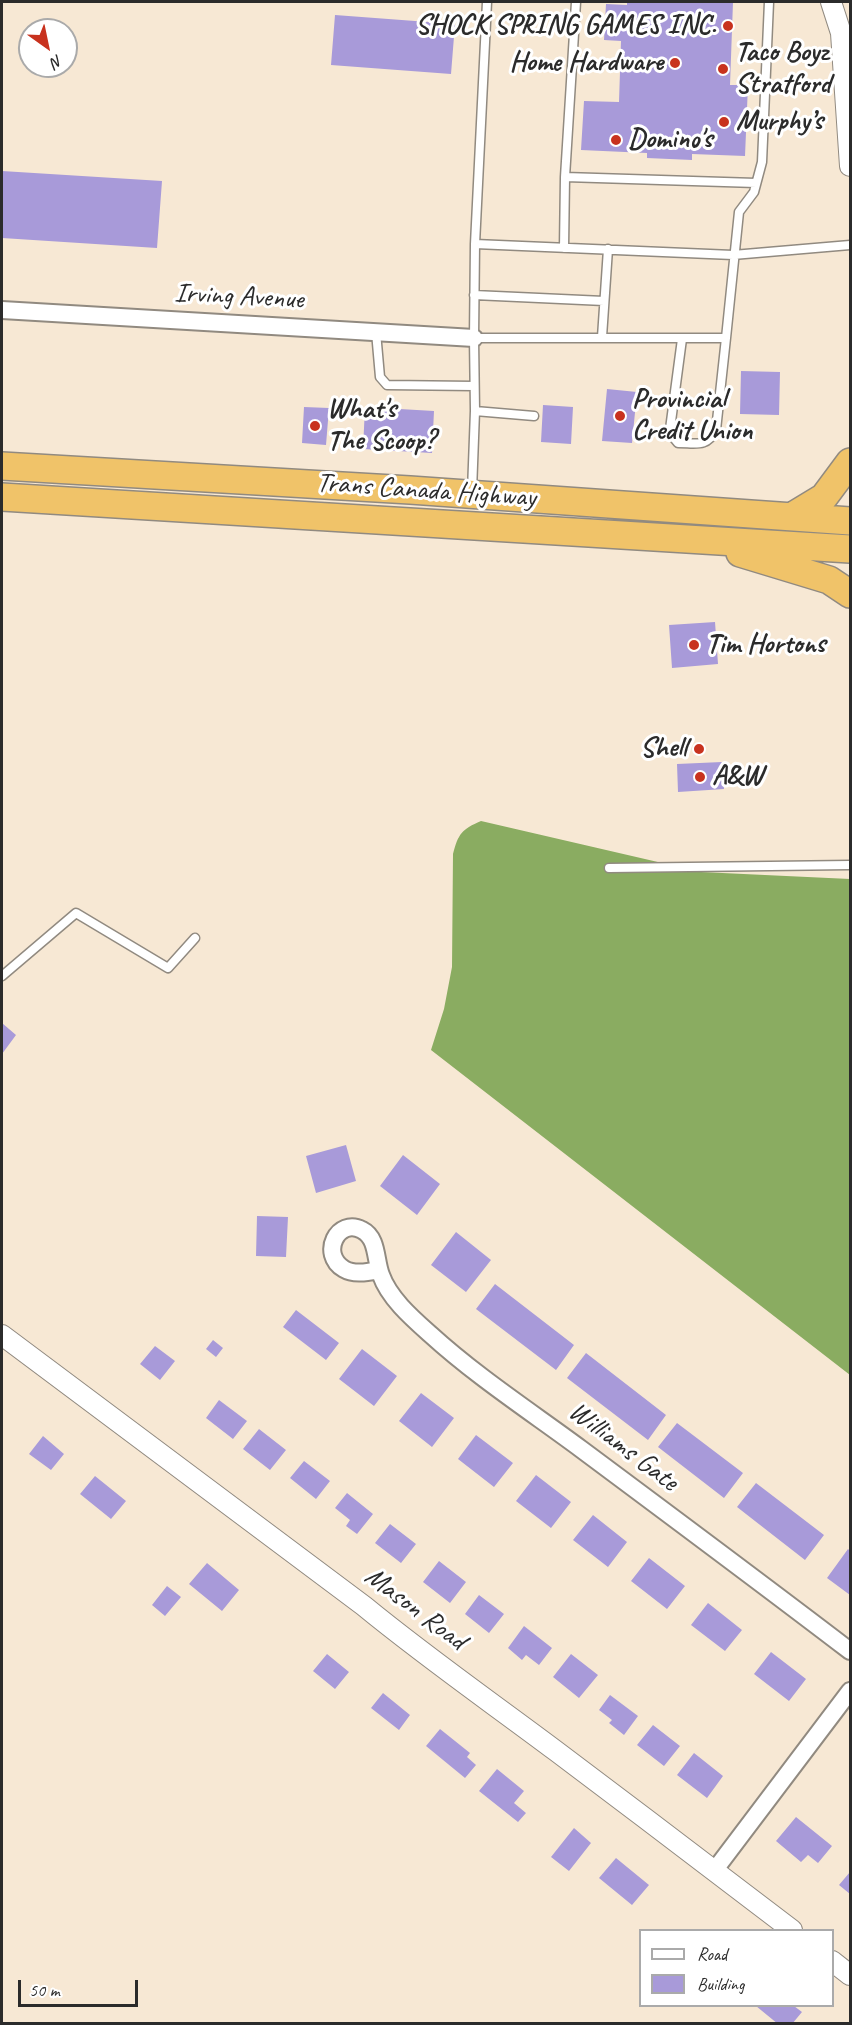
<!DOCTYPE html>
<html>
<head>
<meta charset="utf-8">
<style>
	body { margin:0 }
	#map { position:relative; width:852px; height:2025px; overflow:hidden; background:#f7e8d4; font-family:Caveat,sans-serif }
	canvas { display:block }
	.frame { position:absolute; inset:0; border:3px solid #2b2b2b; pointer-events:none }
	.legend { position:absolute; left:639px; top:1929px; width:195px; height:78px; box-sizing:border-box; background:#fff; border:2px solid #aaa; margin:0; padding:8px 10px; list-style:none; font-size:18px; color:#2b2b2b }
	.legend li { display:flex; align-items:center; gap:12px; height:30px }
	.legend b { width:30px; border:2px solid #aaa }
	.north { position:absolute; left:18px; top:18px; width:60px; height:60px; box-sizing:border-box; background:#fff; border:2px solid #aaa; border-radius:50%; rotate:147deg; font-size:16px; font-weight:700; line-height:24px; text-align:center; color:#2b2b2b }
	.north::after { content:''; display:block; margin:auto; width:21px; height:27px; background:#c8321e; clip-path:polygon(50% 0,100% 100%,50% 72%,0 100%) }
	.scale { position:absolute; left:18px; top:1980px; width:120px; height:27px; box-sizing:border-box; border:3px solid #2b2b2b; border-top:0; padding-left:8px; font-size:18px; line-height:21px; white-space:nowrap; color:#2b2b2b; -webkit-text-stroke:4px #fff; paint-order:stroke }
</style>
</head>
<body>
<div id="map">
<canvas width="852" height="2025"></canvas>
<div class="frame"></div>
<ul class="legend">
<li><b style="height:8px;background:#fff"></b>Road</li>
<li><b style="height:16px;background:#a89ad9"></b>Building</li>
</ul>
<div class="north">N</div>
<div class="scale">50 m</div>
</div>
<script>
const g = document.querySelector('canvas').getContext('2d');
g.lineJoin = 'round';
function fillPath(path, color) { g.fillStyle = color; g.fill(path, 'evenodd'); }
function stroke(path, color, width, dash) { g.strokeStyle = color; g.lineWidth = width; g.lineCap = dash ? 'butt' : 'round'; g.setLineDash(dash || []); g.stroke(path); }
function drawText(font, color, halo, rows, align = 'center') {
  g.font = font + ' Caveat,sans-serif'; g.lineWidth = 6; g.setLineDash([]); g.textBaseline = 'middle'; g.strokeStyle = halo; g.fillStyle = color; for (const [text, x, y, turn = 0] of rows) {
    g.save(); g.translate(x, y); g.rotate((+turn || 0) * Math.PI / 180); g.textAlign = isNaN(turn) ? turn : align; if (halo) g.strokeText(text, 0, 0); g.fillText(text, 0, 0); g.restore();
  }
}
fillPath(new Path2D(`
	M481,821L701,872L850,879V1375L431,1050L444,1009L452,967L453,854C458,834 462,829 481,821Z`), '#8aac61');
fillPath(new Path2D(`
	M627,2H733L730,85H748L745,156L692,154V160L647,158V153L581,150L584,101L619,102L621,41L604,40L606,4L627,5Z
	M335,15L455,24L451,74L331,65Z
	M2,171L162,181L157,248L2,238Z
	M741,371L780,372L779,415L740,414Z
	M607,389L637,392L632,443L602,441Z
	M543,405L573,407L571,444L541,442Z
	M304,407L329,408L326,445L302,443Z
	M365,407L434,411L432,453L363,449Z
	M715,622L718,664L672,668L669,625Z
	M722,762L724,789L678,792L677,764Z
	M2,1023L16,1035L2,1054Z
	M346,1145L356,1181L316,1193L306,1156Z
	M403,1155L440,1184L417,1215L380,1186Z
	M257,1216L288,1217L286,1257L256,1256Z
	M456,1232L491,1260L466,1292L431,1265Z
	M495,1284L574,1345L556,1370L476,1309Z
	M296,1310L339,1343L326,1360L283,1327Z
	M213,1340L223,1348L216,1357L206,1349Z
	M155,1346L175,1361L160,1380L140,1364Z
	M362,1349L397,1376L374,1406L339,1379Z
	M586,1353L666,1415L648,1440L567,1378Z
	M421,1393L454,1418L432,1447L399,1421Z
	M219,1400L247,1421L233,1439L206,1418Z
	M677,1423L743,1473L724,1498L658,1447Z
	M259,1429L286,1450L270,1470L243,1449Z
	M476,1435L513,1463L494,1487L458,1459Z
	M43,1436L64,1454L51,1470L29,1454Z
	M304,1461L330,1481L316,1499L290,1478Z
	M536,1475L571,1502L551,1528L516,1501Z
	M95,1476L126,1501L111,1519L80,1494Z
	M756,1483L824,1535L805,1560L737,1507Z
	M347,1493L373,1514L357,1534L346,1526L350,1520L335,1508Z
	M593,1515L627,1542L608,1567L573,1540Z
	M390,1524L416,1544L401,1563L375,1543Z
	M848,1549L850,1551V1595L827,1578Z
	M649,1558L685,1586L667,1609L631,1581Z
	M439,1561L466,1582L450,1603L423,1582Z
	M207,1563L239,1590L222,1611L189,1584Z
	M167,1586L181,1597L165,1616L152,1605Z
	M479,1595L504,1614L489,1633L465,1614Z
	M708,1603L742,1630L725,1651L691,1625Z
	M524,1626L552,1648L539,1665L526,1655L522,1660L508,1648Z
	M771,1652L806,1679L789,1701L754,1674Z
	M327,1654L349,1672L335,1689L313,1671Z
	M571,1654L598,1675L579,1698L553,1677Z
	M383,1693L410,1715L399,1730L371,1708Z
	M610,1695L638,1716L624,1735L609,1723L612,1720L599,1710Z
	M653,1725L680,1746L664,1766L637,1745Z
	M440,1729L470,1753L467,1757L476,1765L465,1778L426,1746Z
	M694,1753L723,1776L707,1798L677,1775Z
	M497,1769L524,1791L514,1803L526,1813L518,1822L479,1791Z
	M796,1817L832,1846L818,1863L808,1855L801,1862L776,1841Z
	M574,1828L591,1843L569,1871L551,1857Z
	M616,1858L649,1885L632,1905L599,1878Z
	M850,1872V1894L839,1885Z
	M756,2006H794L802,2012L792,2024H778Z`), '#a89ad9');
const service = new Path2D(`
	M565,177L576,2
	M475,244L733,255L850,245
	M564,248L565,177L756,183
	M474,295L604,301
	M376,332L380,377L387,385L474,386
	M602,337L608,249
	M474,338H726L739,212L754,192L762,162L769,2
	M682,339L670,429L673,437L678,443C696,443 706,448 716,430L726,338
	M475,411L534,416
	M472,491L475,411L474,338L475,244L487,2
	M609,868L850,865
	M2,976L76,913L168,968L195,938`);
const minor = new Path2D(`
	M2,310L474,338
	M379,1270C368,1272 354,1275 344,1269C319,1254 338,1217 362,1230C378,1238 375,1260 381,1275C389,1298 412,1318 430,1334C476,1376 531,1412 581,1449C671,1516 761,1583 850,1651
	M714,1871L850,1691`);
const tertiary = new Path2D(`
	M831,2L841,33L850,166
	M2,1335L364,1606C426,1657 492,1703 556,1751C635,1810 714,1871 792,1930
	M832,1961L850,1975`);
const trunk = new Path2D(`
	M2,466L410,490L850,521
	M2,497L850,549
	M791,517L824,497L850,462
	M740,553L829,580L850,594`);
stroke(service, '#918a80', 11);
stroke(minor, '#918a80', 20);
stroke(tertiary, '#918a80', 22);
stroke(trunk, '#918a80', 30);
stroke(service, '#fff', 8);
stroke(minor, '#fff', 16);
stroke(tertiary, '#fff', 20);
stroke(trunk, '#f0c369', 27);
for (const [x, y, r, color] of [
	[728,26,6,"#c8321e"],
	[675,63,6,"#c8321e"],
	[723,69,6,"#c8321e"],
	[724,122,6,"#c8321e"],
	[616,140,6,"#c8321e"],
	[620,416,6,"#c8321e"],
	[315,426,6,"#c8321e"],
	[694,645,6,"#c8321e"],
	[699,749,6,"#c8321e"],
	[700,777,6,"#c8321e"]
]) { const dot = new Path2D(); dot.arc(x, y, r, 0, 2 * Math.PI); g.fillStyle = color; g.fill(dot); stroke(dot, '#fff', 2); }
drawText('bold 28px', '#2b2b2b', '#fff', [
	["SHOCK SPRING GAMES INC.",716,26,"right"],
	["Taco Boyz",735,53],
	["Stratford",735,85],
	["Home Hardware",663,63,"right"],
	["Murphy’s",736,122],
	["Domino's",628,140],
	["Provincial",632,400],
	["Credit Union",632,432],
	["What's",327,410],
	["The Scoop?",327,442],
	["Tim Hortons",706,645],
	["Shell",687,749,"right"],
	["A&W",712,777]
], 'left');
drawText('28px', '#2b2b2b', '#fff', [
	["Irving Avenue",239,297,3],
	["Trans Canada Highway",426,491,4],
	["Williams Gate",623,1447,37],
	["Mason Road",415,1609,37]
]);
</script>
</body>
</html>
